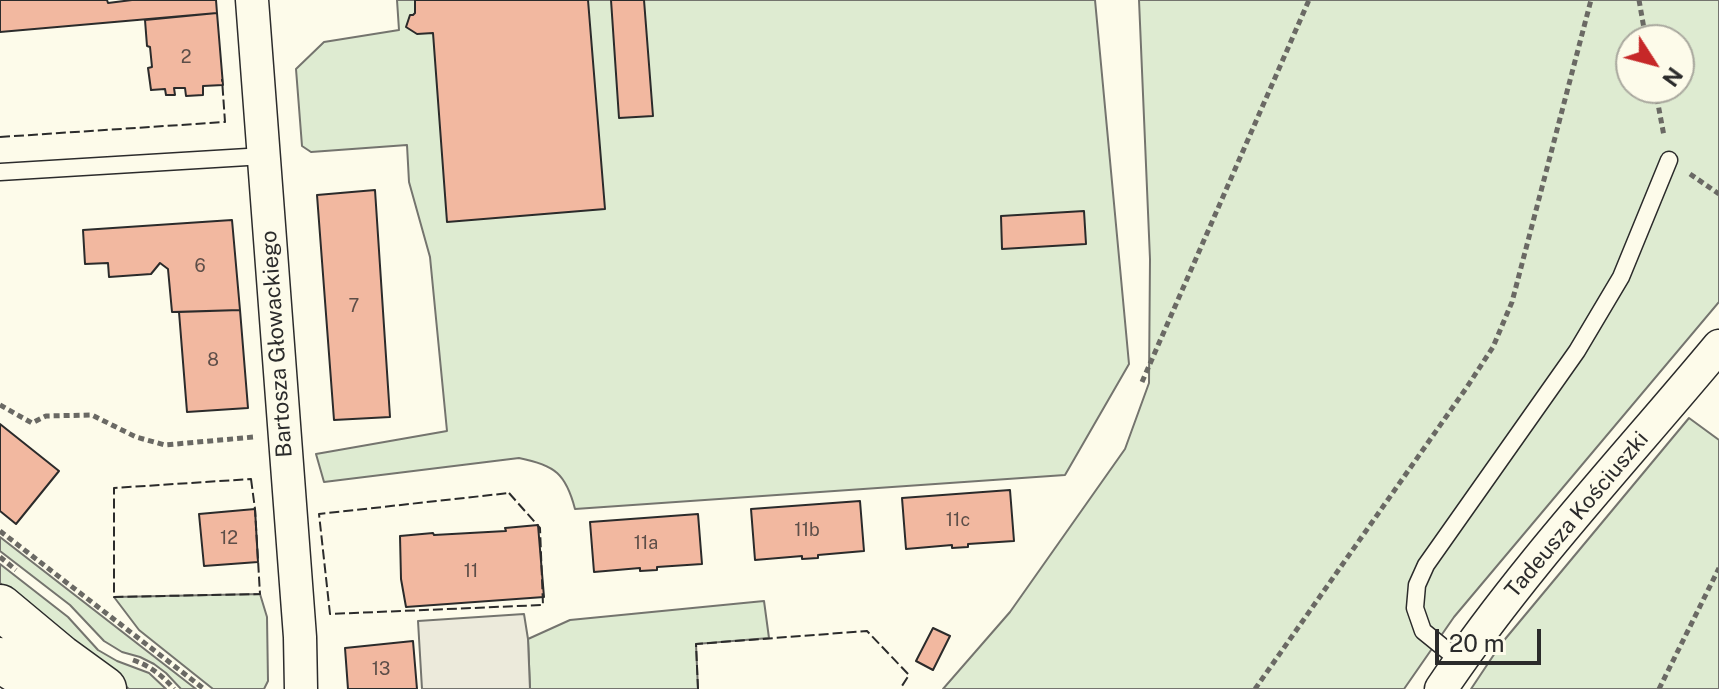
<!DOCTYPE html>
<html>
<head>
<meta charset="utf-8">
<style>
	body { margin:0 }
	#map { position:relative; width:1719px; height:689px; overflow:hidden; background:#fdfbea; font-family:"Public Sans",sans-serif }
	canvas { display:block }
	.north { position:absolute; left:1615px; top:24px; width:80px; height:80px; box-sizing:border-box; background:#fdfbea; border:2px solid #a9a89e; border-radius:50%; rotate:126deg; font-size:22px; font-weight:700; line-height:32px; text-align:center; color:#2b2b2b }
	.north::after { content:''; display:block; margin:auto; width:28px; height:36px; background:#c62828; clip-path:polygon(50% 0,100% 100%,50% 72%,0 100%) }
	.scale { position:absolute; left:1435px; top:629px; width:106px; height:36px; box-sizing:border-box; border:4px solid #2b2b2b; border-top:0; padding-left:10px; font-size:24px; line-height:28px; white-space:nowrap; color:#2b2b2b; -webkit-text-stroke:6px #fdfbea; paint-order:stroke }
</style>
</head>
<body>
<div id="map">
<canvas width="1719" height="689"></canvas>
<div class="north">N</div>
<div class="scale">20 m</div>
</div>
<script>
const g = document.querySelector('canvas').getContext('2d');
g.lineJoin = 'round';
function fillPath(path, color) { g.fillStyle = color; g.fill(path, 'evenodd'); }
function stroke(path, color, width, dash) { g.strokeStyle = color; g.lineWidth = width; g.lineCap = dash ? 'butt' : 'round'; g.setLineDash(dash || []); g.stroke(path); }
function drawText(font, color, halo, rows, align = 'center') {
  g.font = font + ' "Public Sans",sans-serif'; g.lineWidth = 6; g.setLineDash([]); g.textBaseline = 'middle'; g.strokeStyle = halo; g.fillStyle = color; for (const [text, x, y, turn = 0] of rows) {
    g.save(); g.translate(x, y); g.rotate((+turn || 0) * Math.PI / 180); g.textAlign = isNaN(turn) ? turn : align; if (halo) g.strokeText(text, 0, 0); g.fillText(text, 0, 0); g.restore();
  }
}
const green = new Path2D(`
	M397,0H1095L1129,364L1065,475L575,509C566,474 555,465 519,458L324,482L316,454L447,431L430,257L409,182L407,145L311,152L302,146L296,69L324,42L399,30Z
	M1139,0H1719V302L1454,617L1404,689H943L1010,612L1125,449L1149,383L1150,259ZM1631,40H1679V88H1631Z
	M1689,418L1719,440V689H1471L1501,644Z
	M0,537L196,689H181L166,673L154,664L140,657L122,652L104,641L70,605L0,551Z
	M0,564L68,617L98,650L117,661L149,673L166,689H129L0,583Z
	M260,594L267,617L268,681L264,689H213L139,630L114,597Z
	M764,601L769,638L696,644L698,689H530L528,639L570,620Z`);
fillPath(green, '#deebd1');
stroke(green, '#74746e', 2);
const parking = new Path2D(`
	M524,614L528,639L530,689H422L418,621Z`);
fillPath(parking, '#eceadb');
stroke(parking, '#74746e', 2);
const building = new Path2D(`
	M0,0H107L108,3L132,0H216L217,13L0,32Z
	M415,0H588L605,209L447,222L433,33L417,34L406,27L410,15H413L415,13Z
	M611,0H644L653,116L619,118Z
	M217,13L223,85L203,86V95L186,96L185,88H174L175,95H166L165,89L151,90L148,68L152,67L150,47L147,46L145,20Z
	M375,190L390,417L334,420L317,195Z
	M1084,211L1086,244L1002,249L1001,216Z
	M232,220L240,310L172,312L168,269L160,263L151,274L109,277L108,263L85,264L83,230Z
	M240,310L248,408L187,412L179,312Z
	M0,424L59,471L16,524L0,511Z
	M1010,490L1014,541L968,544V547L952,548V545L906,549L902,498Z
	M860,501L864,551L818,555V558L802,559V556L755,560L751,509Z
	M255,509L258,562L204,566L199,514Z
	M698,514L702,564L657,567V570L640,571V568L594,572L590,522Z
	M538,525L544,597L406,607L401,579L400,536L433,533L434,535L506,531L505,528Z
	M933,628L950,636L933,670L916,661Z
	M413,641L417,689H348L345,648Z`);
fillPath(building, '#f2b8a0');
stroke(building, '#2b2b2b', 2);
const lane = new Path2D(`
	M0,172L264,156
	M1460,661L1423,631L1415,608L1417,585L1426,565L1577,351L1621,277L1669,160`);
const street = new Path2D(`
	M252,0L300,637L301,689
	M1441,689C1523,567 1625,459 1719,346`);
const secondary = new Path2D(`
	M0,607L60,657L104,689
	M0,660L46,689`);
stroke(lane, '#2b2b2b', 19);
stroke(street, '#2b2b2b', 35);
stroke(secondary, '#2b2b2b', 47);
stroke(new Path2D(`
	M1639,0L1646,40
	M1655,88L1664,136
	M1690,174L1719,194
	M1142,382L1309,0
	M0,405L32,423L46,416L92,415L136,437L165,445L254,437
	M0,531L204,689
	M0,557L16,570
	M133,660C150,666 162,675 174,689
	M1255,689L1467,387L1493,347L1512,302L1591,0
	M1659,689L1719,568`), '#6a6964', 5, [6, 4]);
stroke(lane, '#fdfbea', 16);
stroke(street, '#fdfbea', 32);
stroke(secondary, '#fdfbea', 44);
stroke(new Path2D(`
	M0,137L225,122L222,79
	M251,479L255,509L260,594L114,597V488Z
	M509,493L540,528L543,605L330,614L319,514Z
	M698,689L696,644L867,631L909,675L900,689`), '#2b2b2b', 2, [10, 4]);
drawText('18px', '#5d4e48', null, [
	["2",186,57],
	["6",200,266],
	["7",354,306],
	["8",213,360],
	["11c",958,520],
	["11b",807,530],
	["12",229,538],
	["11a",646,543],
	["11",471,571],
	["13",381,669]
]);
drawText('22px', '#2b2b2b', '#fdfbea', [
	["Bartosza Głowackiego",277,344,-94],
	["Tadeusza Kościuszki",1577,515,-50]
]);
</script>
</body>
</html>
